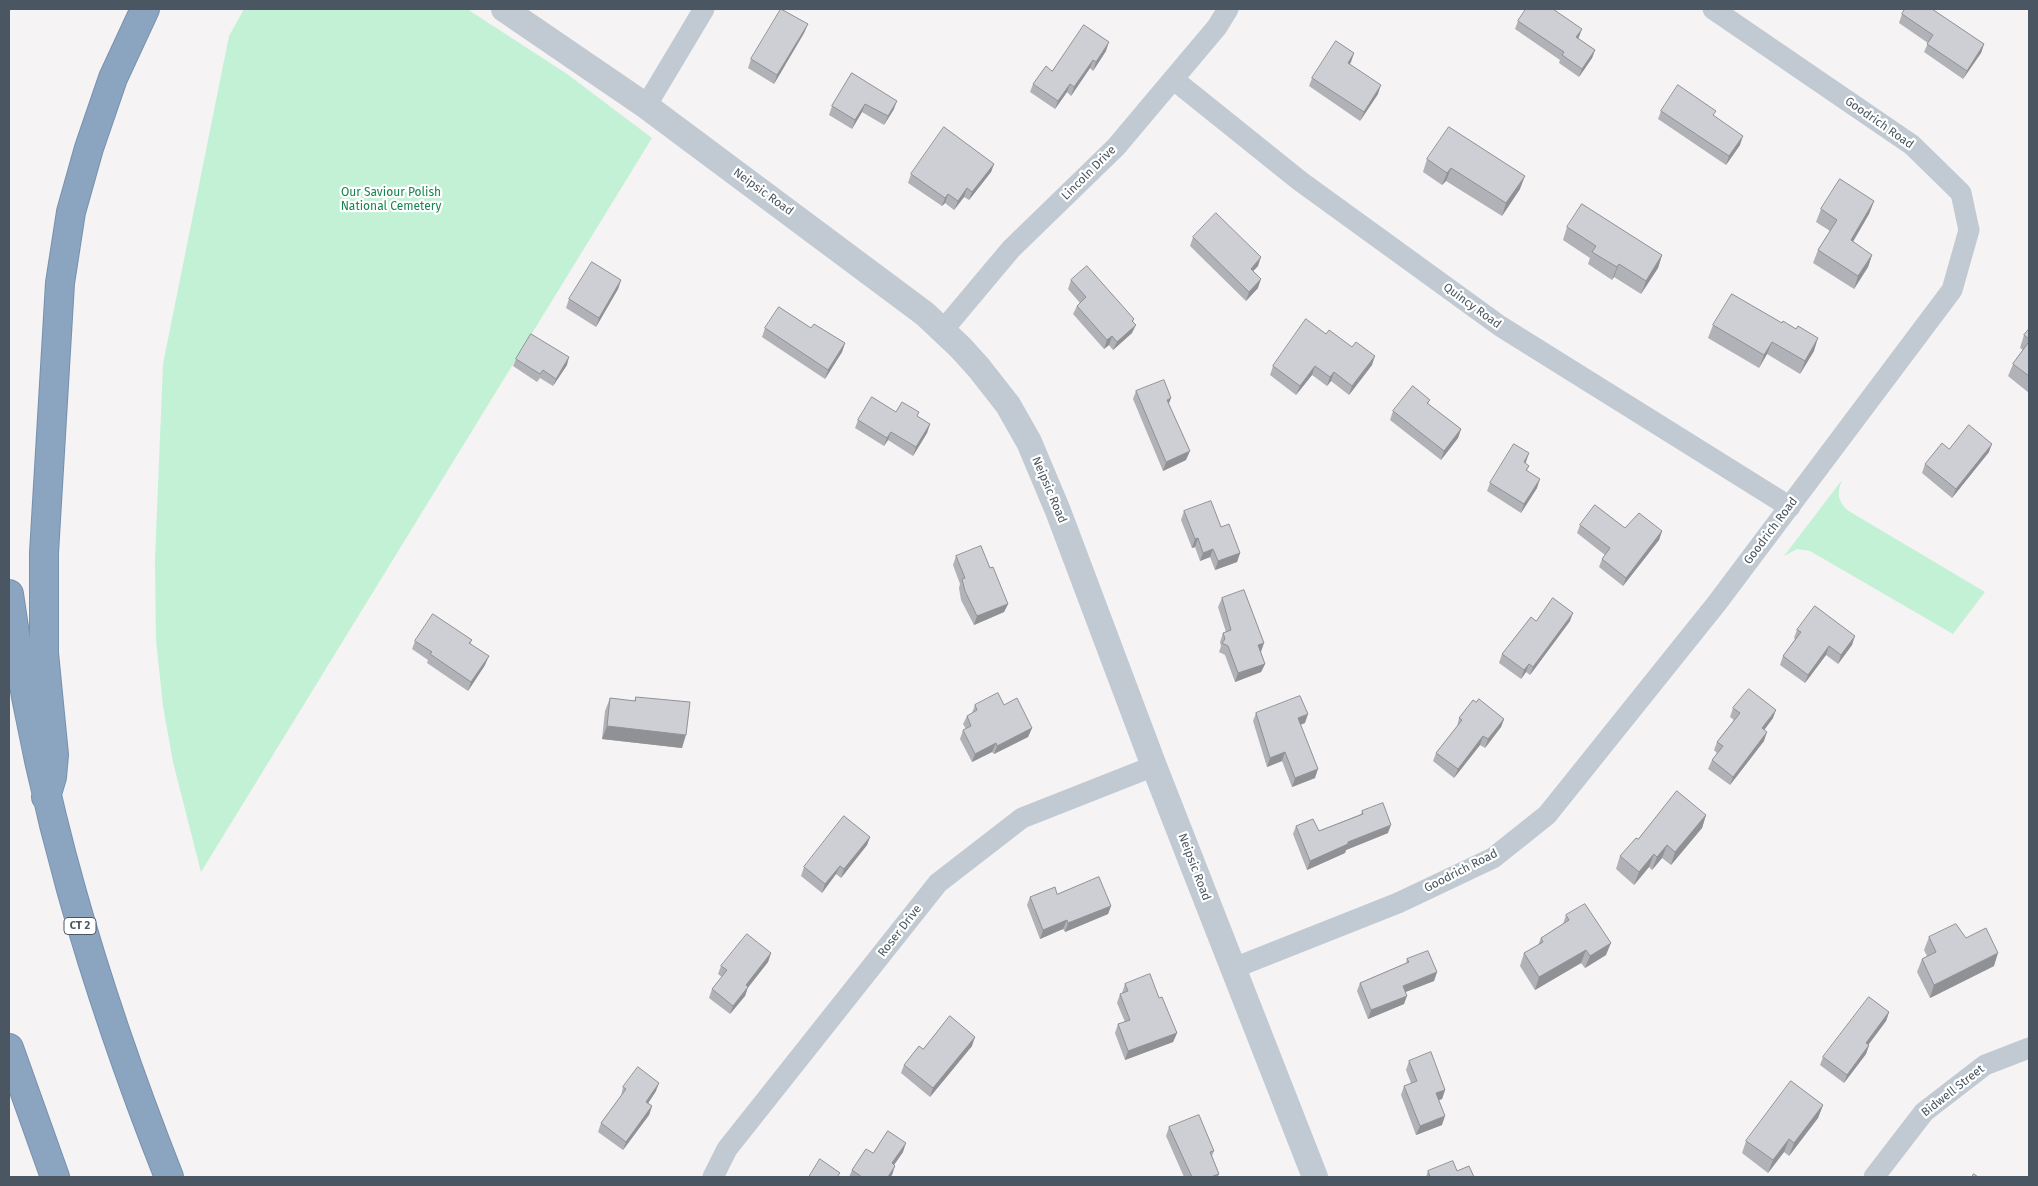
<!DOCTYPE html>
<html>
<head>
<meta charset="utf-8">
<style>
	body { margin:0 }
	#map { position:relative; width:2038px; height:1186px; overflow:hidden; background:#f5f3f3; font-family:"Fira Sans",sans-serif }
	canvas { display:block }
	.frame { position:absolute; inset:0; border:10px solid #4a5661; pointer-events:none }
</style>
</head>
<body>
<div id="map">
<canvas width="2038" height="1186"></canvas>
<div class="frame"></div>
</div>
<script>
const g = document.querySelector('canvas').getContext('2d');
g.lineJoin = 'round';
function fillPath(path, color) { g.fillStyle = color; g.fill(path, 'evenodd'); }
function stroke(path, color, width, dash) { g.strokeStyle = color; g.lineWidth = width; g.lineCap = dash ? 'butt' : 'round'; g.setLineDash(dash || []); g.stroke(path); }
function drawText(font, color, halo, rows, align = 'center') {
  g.font = font + ' "Fira Sans",sans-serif'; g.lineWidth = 4.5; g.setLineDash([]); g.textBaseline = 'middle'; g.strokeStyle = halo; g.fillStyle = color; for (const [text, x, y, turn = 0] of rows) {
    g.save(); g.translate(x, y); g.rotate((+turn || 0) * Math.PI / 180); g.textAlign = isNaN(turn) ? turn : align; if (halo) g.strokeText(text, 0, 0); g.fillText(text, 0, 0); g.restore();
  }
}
fillPath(new Path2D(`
	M244,9H467L567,74L652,138L201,872L173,762L163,706L156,640L155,560L163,364L229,36Z
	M1842,480C1837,492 1837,500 1847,510L1985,592L1953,634L1810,551L1797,549L1784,556Z`), '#c3f1d5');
const motorway = new Path2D(`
	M9,594C38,799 93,985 169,1177
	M46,797L52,777L54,755L44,653V553L60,283L71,212L89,148L113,78L145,9
	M9,1048L55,1177`);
stroke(motorway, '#7690ad', 30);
stroke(new Path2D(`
	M1173,79L1300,181L1500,326L1790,507
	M646,106L704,9
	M943,330L1011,249L1116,147L1217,27L1228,9
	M1234,968L1398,903L1493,858L1547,815L1717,603L1952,290L1969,230L1961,193L1912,145L1713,9
	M713,1177L727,1149L938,883L1022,818L1154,766
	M1874,1177L1924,1112L1985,1065L2029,1048`), '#c1cad2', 21);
stroke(new Path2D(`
	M504,9L646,106L925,314L961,348L979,368L1008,405L1029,442L1058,511L1154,766L1315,1177`), '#c1cad2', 26);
stroke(motorway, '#8ba5c1', 28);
fillPath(new Path2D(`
	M1905,9H1933V10L1984,44L1981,53L1963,79L1924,52L1928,43L1899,23L1902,14Z
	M1518,21L1579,37L1578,38L1595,50L1592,58L1579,77L1559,63L1560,60L1515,29Z
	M808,24L804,33L774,84L748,68L751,59Z
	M1106,51L1093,71L1090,68L1071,96L1067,92L1055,109L1030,92L1033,84Z
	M1354,53L1350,64L1378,94L1360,121L1309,86L1312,78Z
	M852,73L894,109L884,125L862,112L852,129L829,115L832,106Z
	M1661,111L1714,116L1740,145L1726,165L1658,119Z
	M1427,159L1520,189L1502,216L1446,181L1442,185L1423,172Z
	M994,164L991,172L969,200L964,197L954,210L945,203L942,206L908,183L911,174Z
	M1874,201L1869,214L1853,242L1872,255L1868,267L1854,289L1813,263L1818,250L1830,231L1816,222L1821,209Z
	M1567,227L1662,255L1658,268L1641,294L1614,277L1612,280L1588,264L1590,258L1563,240Z
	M1193,237L1258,266L1253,271L1258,288L1246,301L1190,246Z
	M621,280L618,289L596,327L566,308L569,299Z
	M1071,280L1134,319L1133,322L1132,333L1113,350L1109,345L1104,349L1073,314L1077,306L1080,303L1068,289Z
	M1713,325L1814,351L1800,374L1767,354L1759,368L1708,338Z
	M765,328H811L845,343L842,352L825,379L762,337Z
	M2029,329V393L2008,376L2013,364L2023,350L2020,348L2024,335Z
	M1326,334L1372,365L1349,395L1331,381L1327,386L1312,375L1296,395L1270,375L1273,366Z
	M516,359L567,365L553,386L540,378L537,382L513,366Z
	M1136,391L1169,404L1186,460L1163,471L1133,399Z
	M1430,400L1428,404L1461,429L1458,438L1441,460L1390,420L1393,411Z
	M896,412H919L917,416L930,424L927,433L913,456L888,440L884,446L855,428L858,420Z
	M1949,449L1989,452L1952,498L1922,473L1925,464Z
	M1526,462L1525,464L1529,466L1527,470L1537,488L1521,513L1487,491L1490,483Z
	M1184,511L1221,527L1240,553L1237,562L1215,570L1210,557L1200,561L1195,547L1192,548L1181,520Z
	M1580,525L1625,528L1662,531L1659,540L1623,586L1599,567L1602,559L1605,555L1577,533Z
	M956,556L990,568L1008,604L1004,612L974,625L961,600L959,588L960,584L953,565Z
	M1222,598L1261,652L1265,664L1261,672L1235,682L1225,655L1219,652L1221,646L1220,642L1223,633L1226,632L1218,607Z
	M1536,621H1570L1530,675L1526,672L1521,679L1499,663L1502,654Z
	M1797,630L1852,645L1838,664L1826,655L1805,683L1780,665L1783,656L1795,639L1794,638Z
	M472,640L470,644L485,665L468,691L427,663L428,660L412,649L415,641Z
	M636,697L682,748L602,739L605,711L610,698L634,701Z
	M975,705H1004L1032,728L1028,737L994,754L992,752L972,762L960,739L963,730L966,729L963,724L967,716L972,713Z
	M1733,708L1773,718L1764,730V741L1730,785L1708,769L1712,760L1717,753L1714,750L1717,742L1734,720L1730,717Z
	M1256,713L1305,723L1300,725L1315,778L1292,787L1282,761L1267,767L1253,721Z
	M1459,718L1504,719L1501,727L1485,748L1480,745L1454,778L1433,761L1436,753L1457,727Z
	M1362,811L1388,833L1346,850L1345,853L1307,870L1293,834L1296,826L1319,831L1361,814Z
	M1706,815L1702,828L1671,865L1662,858L1652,870L1649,867L1634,885L1616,869L1620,856L1638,839Z
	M870,837L867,845L841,878L836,874L822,893L801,876L804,867Z
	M1057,894L1111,906L1108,914L1065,932L1063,929L1040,939L1027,905L1030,897Z
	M1566,915L1606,955L1585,968L1581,963L1535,990L1520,966L1524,953L1538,945L1541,938L1563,924Z
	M1929,937L1994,966L1930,998L1917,972L1922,959L1927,956L1924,950Z
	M771,953L768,962L748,987L745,996L730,1014L709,998L712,989L722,977L718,974L721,966Z
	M1407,959L1437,972L1434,981L1406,992L1404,1004L1368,1019L1357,991L1360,983L1406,963Z
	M1125,984L1159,998L1177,1033L1173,1042L1125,1060L1115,1033L1118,1024L1125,1022L1117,1003L1120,994L1122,993Z
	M1889,1012L1886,1021L1868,1045H1869L1866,1054L1844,1083L1820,1065L1823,1057Z
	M972,1046L930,1097L901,1073L904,1065L923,1049Z
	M1409,1061L1445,1090L1442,1099L1439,1100L1442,1125L1416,1135L1401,1095L1404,1086L1411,1083L1406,1070Z
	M623,1087L656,1091L648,1103L652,1106L649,1115L623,1150L598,1132L601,1123L621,1096Z
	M1823,1105L1818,1118L1789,1156L1784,1152L1768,1173L1742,1153L1746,1141Z
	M1169,1127L1214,1151L1212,1156L1219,1174L1218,1177H1184L1166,1136Z
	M903,1152L894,1165L892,1175L890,1177H849L852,1170L873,1153Z
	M1428,1171H1457L1474,1177H1426Z`), '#b0b2b7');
fillPath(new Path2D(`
	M808,24L804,33L774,84L777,75Z
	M1582,29L1579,37L1573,46L1576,37Z
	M1109,42L1106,51L1093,71L1096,62Z
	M1984,44L1981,53L1963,79L1967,71Z
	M1595,50L1592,58L1579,77L1582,69Z
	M1354,53L1351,62L1345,72L1348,63Z
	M1093,60L1090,68L1071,96L1074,87Z
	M1070,84L1067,92L1055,109L1058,101Z
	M1381,85L1378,94L1360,121L1364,112Z
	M897,101L894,109L884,125L888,116Z
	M865,104L862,112L852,129L855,120Z
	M1743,136L1740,145L1726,165L1729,156Z
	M994,164L991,172L969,200L972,192Z
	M1451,168L1446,181L1442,185L1447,173Z
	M1525,176L1520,189L1502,216L1506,203Z
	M967,188L964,197L954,210L958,201Z
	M948,194L945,203L942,206L945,198Z
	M1874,201L1869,214L1846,253L1851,240Z
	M1662,255L1658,268L1641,294L1646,281Z
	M1872,255L1868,267L1854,289L1858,276Z
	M1261,257L1258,266L1247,277L1251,269Z
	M1619,264L1614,277L1612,280L1617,267Z
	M1261,279L1258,288L1246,301L1249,292Z
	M621,280L618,289L596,327L599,318Z
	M1136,325L1132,333L1113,350L1117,342Z
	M1112,336L1109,345L1104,349L1107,340Z
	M1818,338L1814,351L1800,374L1805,361Z
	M1772,342L1767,354L1759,368L1764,355Z
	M845,343L842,352L825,379L828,370Z
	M1375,356L1372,365L1349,395L1352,386Z
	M569,357L567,365L553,386L556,379Z
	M1315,366L1312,375L1296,395L1300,386Z
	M1334,372L1331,381L1327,386L1330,377Z
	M1171,398L1168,406L1167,400Z
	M930,424L927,433L913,456L916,447Z
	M1461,429L1458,438L1441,460L1444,451Z
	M891,432L888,440L884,446L887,438Z
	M1992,444L1989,452L1952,498L1956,489Z
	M1190,451L1186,460L1163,471L1166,462Z
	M1529,453L1526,462L1520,471L1524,462Z
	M1540,479L1537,488L1521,513L1524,504Z
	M1662,531L1659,540L1623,586L1626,578Z
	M1198,538L1195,547L1192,548L1195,539Z
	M1213,549L1210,557L1200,561L1203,553Z
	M1240,553L1237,562L1215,570L1218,561Z
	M1008,604L1004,612L974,625L977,616Z
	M1573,613L1570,621L1530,675L1533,667Z
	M1855,636L1852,645L1838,664L1841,655Z
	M1264,643L1261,652L1255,654L1258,645Z
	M1829,646L1826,655L1805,683L1808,675Z
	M489,656L485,665L468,691L471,682Z
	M1265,664L1261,672L1235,682L1238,673Z
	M1529,664L1526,672L1521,679L1524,670Z
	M1776,710L1773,718L1759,737L1762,728Z
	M1308,714L1305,723L1295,727L1298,718Z
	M1504,719L1501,727L1485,748L1488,739Z
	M607,726L686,735L682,748L602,739Z
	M1032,728L1028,737L994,754L997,746Z
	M1767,732L1764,741L1730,785L1733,777Z
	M1483,736L1480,745L1454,778L1458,769Z
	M996,743L992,752L972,762L975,754Z
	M1285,752L1282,761L1267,767L1270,758Z
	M1318,769L1315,778L1292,787L1295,778Z
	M1706,815L1702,828L1671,865L1675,852Z
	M1391,825L1388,833L1346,850L1345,853L1307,870L1310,861L1348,842Z
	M870,837L867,845L841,878L844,869Z
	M1667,845L1662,858L1652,870L1657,857Z
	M1654,854L1649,867L1634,885L1639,872Z
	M840,866L836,874L822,893L825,884Z
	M1111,906L1108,914L1065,932L1068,923Z
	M1067,920L1063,929L1040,939L1043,930Z
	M1611,943L1606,955L1585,968L1590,956Z
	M1586,950L1581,963L1535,990L1539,977Z
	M771,953L768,962L743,994L746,985Z
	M1998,953L1994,966L1930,998L1934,985Z
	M1437,972L1434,981L1400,994L1403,986Z
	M748,987L745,996L730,1014L733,1006Z
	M1407,996L1404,1004L1368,1019L1371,1010Z
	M1889,1012L1886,1021L1863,1052L1866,1043Z
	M1177,1033L1173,1042L1125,1060L1128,1051Z
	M975,1037L972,1046L930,1097L933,1088Z
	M1869,1045L1866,1054L1844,1083L1847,1075Z
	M659,1083L656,1091L643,1111L646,1102Z
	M1445,1090L1442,1099L1433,1102L1436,1093Z
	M1823,1105L1818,1118L1789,1156L1794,1143Z
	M652,1106L649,1115L623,1150L626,1142Z
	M1445,1116L1442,1125L1416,1135L1420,1126Z
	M1789,1139L1784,1152L1768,1173L1773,1160Z
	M906,1143L903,1152L889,1172L892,1163Z
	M895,1166L892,1175L890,1177H888Z`), '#909195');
const building = new Path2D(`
	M781,9L808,24L777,75L751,59Z
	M1526,9H1553L1582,29L1576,37L1595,50L1582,69L1562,55L1564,52L1518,21Z
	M1905,9H1932L1984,44L1967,71L1927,44L1933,35L1902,14Z
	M1084,25L1109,42L1096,62L1093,60L1074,87L1070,84L1058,101L1033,84L1046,66L1052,71Z
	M1336,41L1354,53L1348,63L1381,85L1364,112L1312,78Z
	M852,73L897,101L888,116L865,104L855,120L832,106Z
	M1678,85L1716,111L1713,115L1743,136L1729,156L1661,111Z
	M944,127L994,164L972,192L967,188L958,201L948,194L945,198L911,174Z
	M1449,127L1525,176L1506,203L1451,168L1447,173L1427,159Z
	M1840,179L1874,201L1851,240L1872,255L1858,276L1818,250L1837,220L1821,209Z
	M1582,204L1662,255L1646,281L1619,264L1617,267L1592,252L1596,246L1567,227Z
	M1216,213L1261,257L1251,269L1261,279L1249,292L1193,237Z
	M592,262L621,280L599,318L569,299Z
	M1087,266L1134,319L1132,321L1136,325L1117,342L1112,336L1107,340L1077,306L1086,297L1071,280Z
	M1732,294L1782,323L1783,321L1796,329L1798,326L1818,338L1805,361L1772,342L1764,355L1713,325Z
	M779,307L811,328L814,324L845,343L828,370L765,328Z
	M1306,319L1326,334L1329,330L1352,347L1356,342L1375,356L1352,386L1334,372L1330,377L1315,366L1300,386L1273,366Z
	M2029,329V339L2024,335Z
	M531,334L569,357L556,379L543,370L540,374L516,359Z
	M2029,342V376L2013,364Z
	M1164,380L1171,398L1167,400L1190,451L1166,462L1136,391Z
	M1413,386L1430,400L1427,403L1461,429L1444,451L1393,411Z
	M872,397L896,412L902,402L919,412L917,416L930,424L916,447L891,432L887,438L858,420Z
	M1969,425L1992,444L1956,489L1925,464L1942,443L1949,449Z
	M1514,444L1529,453L1524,462L1529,466L1526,470L1540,479L1524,504L1490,483Z
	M1211,501L1221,527L1229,524L1240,553L1218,561L1213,549L1203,553L1198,538L1195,539L1184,511Z
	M1595,505L1625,528L1639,513L1662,531L1626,578L1602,559L1610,548L1580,525Z
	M981,546L990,568L993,567L1008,604L977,616L965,591L962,579L965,578L956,556Z
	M1244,590L1264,643L1258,645L1265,664L1238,673L1228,646L1222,643L1225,639L1223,633L1231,630L1222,598Z
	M1553,598L1573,613L1533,667L1529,664L1524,670L1502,654L1531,617L1536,621Z
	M1815,606L1855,636L1841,655L1829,646L1808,675L1783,656L1801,632L1797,630Z
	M433,614L472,640L469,643L489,656L471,682L430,654L432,652L415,641Z
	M1749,689L1776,710L1762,728L1767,732L1733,777L1712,760L1723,746L1717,742L1740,713L1733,708Z
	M998,693L1004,705L1017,698L1032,728L997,746L996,743L975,754L963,730L971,726L967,716L977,710L975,705Z
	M1300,696L1308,714L1298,718L1318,769L1295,778L1285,752L1270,758L1256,713Z
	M636,697L690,702L686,735L607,726L610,698L635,701Z
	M1479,699L1504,719L1488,739L1483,736L1458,769L1436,753L1462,720L1459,718L1473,700L1476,702Z
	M1677,791L1706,815L1675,852L1667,845L1657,857L1654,854L1639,872L1620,856L1636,838L1638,839Z
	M1383,803L1391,825L1348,842V844L1310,861L1296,826L1313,819L1319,831L1363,814L1362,811Z
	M844,816L870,837L844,869L840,866L825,884L804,867Z
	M1099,877L1111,906L1068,923L1067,920L1043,930L1030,897L1055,887L1057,894Z
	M1585,904L1611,943L1590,956L1586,950L1539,977L1524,953L1543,942L1541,938L1569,920L1566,915Z
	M1956,924L1966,938L1986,928L1998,953L1934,985L1922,959L1936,952L1929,937Z
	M747,934L771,953L746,985L748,987L733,1006L712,989L727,970L721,966Z
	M1428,951L1437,972L1403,986L1407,996L1371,1010L1360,983L1409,962L1407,959Z
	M1150,974L1159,998L1162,997L1177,1033L1128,1051L1118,1024L1130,1020L1120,994L1128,991L1125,984Z
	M1869,997L1889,1012L1866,1043L1869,1045L1847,1075L1823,1057Z
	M950,1016L975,1037L933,1088L904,1065L919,1046L923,1049Z
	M1431,1052L1445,1090L1436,1093L1445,1116L1420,1126L1404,1086L1417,1081L1409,1061Z
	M638,1067L659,1083L646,1102L652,1106L626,1142L601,1123L626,1089L623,1087Z
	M1791,1081L1823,1105L1794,1143L1789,1139L1773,1160L1746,1141Z
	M1199,1115L1214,1151L1210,1152L1219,1174L1211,1177H1192L1169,1127Z
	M888,1131L906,1143L892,1163L895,1166L888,1177H862L852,1170L866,1149L873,1153Z
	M820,1159L840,1173L837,1177H809Z
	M1453,1161L1457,1171L1469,1166L1474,1177H1430L1428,1171Z
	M1974,1174L1978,1177H1972Z`);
fillPath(building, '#cdcfd5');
stroke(building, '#909195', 1);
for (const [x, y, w] of [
	[80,926,32]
]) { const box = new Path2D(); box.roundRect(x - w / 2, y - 8.5, w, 17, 4); g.fillStyle = '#fff'; g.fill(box); stroke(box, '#4a5661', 1); }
drawText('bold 11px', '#4a5661', null, [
	["CT 2",80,926]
]);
drawText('12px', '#4a5661', '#fff', [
	["Goodrich Road",1879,123,35],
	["Lincoln Drive",1089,173,-45],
	["Neipsic Road",763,192,36],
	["Quincy Road",1472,306,36],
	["Neipsic Road",1049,490,67],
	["Goodrich Road",1771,531,-53],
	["Neipsic Road",1194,867,69],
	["Goodrich Road",1461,871,-27],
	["Roser Drive",900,931,-52],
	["Bidwell Street",1953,1091,-38]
]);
drawText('12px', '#17864f', '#fff', [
	["Our Saviour Polish",391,193],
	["National Cemetery",391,207]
]);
</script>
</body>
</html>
